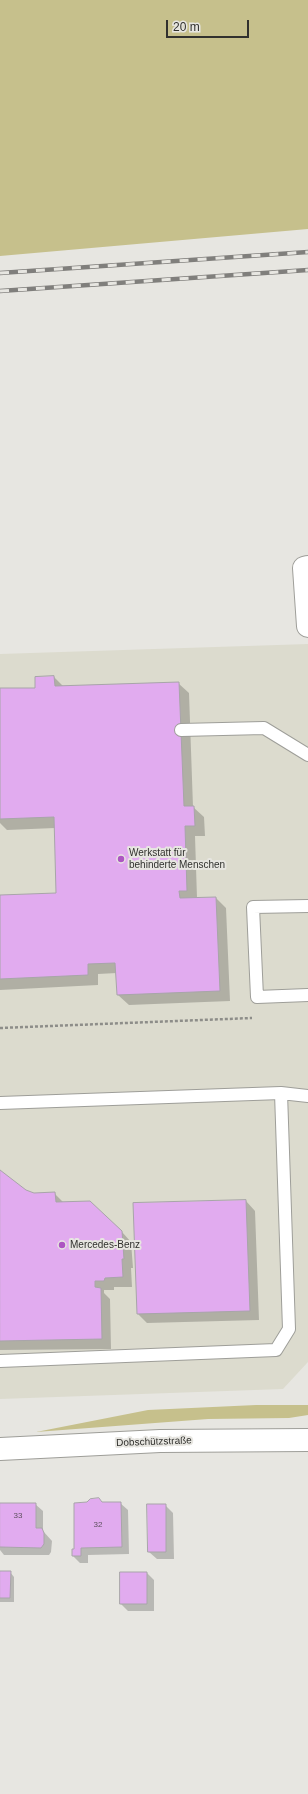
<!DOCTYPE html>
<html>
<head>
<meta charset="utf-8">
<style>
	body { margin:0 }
	#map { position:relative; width:308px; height:1794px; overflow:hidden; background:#e7e6e1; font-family:Helvetica,sans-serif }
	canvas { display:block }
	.scale { position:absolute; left:166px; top:20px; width:83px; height:18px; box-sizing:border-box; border:2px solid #31312e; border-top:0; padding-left:5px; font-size:12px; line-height:14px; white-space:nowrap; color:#31312e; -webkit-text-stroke:3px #e7e6e1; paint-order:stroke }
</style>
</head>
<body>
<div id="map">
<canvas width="308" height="1794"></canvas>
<div class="scale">20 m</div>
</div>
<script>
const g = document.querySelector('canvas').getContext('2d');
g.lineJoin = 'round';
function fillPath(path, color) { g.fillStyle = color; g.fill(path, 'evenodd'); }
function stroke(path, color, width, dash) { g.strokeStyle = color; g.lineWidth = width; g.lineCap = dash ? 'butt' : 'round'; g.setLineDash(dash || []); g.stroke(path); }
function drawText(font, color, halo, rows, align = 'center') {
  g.font = font + ' Helvetica,sans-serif'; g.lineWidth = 4; g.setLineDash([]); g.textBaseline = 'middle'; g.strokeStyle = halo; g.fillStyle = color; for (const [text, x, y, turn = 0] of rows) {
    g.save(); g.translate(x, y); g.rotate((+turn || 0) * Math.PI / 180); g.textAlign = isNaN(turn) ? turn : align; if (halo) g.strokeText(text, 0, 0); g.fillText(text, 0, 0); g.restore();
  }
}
fillPath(new Path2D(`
	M308,644V1362L283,1389L0,1399V654Z`), '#dcdbce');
fillPath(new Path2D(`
	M0,0H308V229L0,256Z
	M256,1405H308V1415L289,1418L208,1419L36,1432L148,1410Z`), '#c6c08c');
fillPath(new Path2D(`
	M54,677L64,687L178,683L189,693L193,807L204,817L205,836H195L197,898H216L226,908L230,1001L129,1005L118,995L117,973L98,974V985L0,990V896L57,894L55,828L7,830L0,823V689H36Z
	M0,1171L26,1191L34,1194L54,1193L64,1203L122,1232L131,1242L133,1268H131L132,1287H114V1290H104V1293L110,1299L111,1349L0,1350Z
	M246,1201L255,1211L259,1320L147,1323L138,1314Z
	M120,1503L128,1510L129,1554L88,1555V1563H80L73,1556L75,1550Z
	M0,1504H35L43,1511V1531L52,1541L51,1552L49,1555H4L0,1550Z
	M165,1505L173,1513L174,1559H157L149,1552Z
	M0,1572H10L14,1577V1602H0Z
	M147,1573L154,1580V1611H128L121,1604Z`), '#0003');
const building = new Path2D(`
	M54,676L55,686L179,682L184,806H194L195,826H185L187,891H179L180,898L216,897L220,991L117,995L115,963L88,964V975L0,979V895L56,893L54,817L0,819V688H35V677Z
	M0,1170L26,1190L34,1193L55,1192L56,1202L90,1201L122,1231L124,1259H122L123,1277L105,1278L104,1281H95V1287L101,1288L102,1339L0,1341Z
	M246,1200L250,1311L137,1314L133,1203Z
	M99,1498L102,1502H121L122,1547L81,1548V1556H72V1549H74V1503L87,1502L90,1499Z
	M0,1503H36V1528H42L44,1533V1544L41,1548L0,1547Z
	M147,1504H166V1552H148Z
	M0,1571H11L10,1598H0Z
	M120,1572H147V1604H120Z`);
fillPath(building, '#e1abef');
stroke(building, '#a8a5a9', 1);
const service = new Path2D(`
	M181,730L264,728L308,755
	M308,906L253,907L257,997L308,995
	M0,1103L281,1093L308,1096
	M0,1361L276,1350L289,1329L281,1093`);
const minor = new Path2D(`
	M308,567L304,568L308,626`);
const tertiary = new Path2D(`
	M0,1449L160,1441L308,1440`);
stroke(service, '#9e9e99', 14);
stroke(minor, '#9e9e99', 24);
stroke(tertiary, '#9e9e99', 24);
stroke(new Path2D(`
	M0,1028L252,1018`), '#8d8d89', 2.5, [3, 2]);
stroke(service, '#fff', 12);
stroke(minor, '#fff', 22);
stroke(tertiary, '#fff', 22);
const rail = new Path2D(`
	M0,273L308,252
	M0,291L308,270`);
stroke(rail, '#807f7c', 4.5);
stroke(rail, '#e7e6e1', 3, [9]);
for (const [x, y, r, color] of [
	[121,859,4,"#ad55c2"],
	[62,1245,4,"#ad55c2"]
]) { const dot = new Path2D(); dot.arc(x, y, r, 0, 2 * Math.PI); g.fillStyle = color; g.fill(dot); stroke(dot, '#e7e6e1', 1.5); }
drawText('8px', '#5d505e', null, [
	["33",18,1516],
	["32",98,1525]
]);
drawText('10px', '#31312e', '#e7e6e1', [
	["Werkstatt für",129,853],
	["behinderte Menschen",129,865],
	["Mercedes-Benz",70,1245]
], 'left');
drawText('10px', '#31312e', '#e7e6e1', [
	["Dobschützstraße",154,1442,-2]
]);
</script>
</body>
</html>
